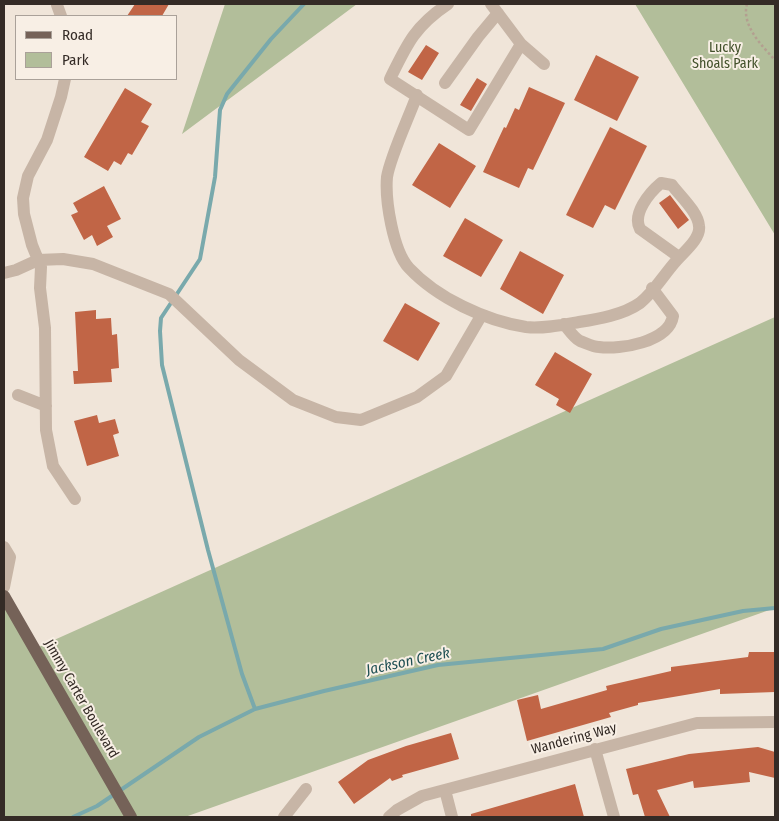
<!DOCTYPE html>
<html>
<head>
<meta charset="utf-8">
<style>
	body { margin:0 }
	#map { position:relative; width:779px; height:821px; overflow:hidden; background:#f0e5d9; font-family:"Fira Sans Condensed",sans-serif }
	canvas { display:block }
	.frame { position:absolute; inset:0; border:5px solid #342b26; pointer-events:none }
	.legend { position:absolute; left:15px; top:15px; width:162px; height:65px; box-sizing:border-box; background:#f8efe5; border:1px solid #aaa199; margin:0; padding:6px 9px; list-style:none; font-size:15px; color:#342b26 }
	.legend li { display:flex; align-items:center; gap:10px; height:25px }
	.legend b { width:25px; border:1px solid #aaa199 }
</style>
</head>
<body>
<div id="map">
<canvas width="779" height="821"></canvas>
<div class="frame"></div>
<ul class="legend">
<li><b style="height:6px;background:#756258"></b>Road</li>
<li><b style="height:14px;background:#b2be9a"></b>Park</li>
</ul>
</div>
<script>
const g = document.querySelector('canvas').getContext('2d');
g.lineJoin = 'round';
function fillPath(path, color) { g.fillStyle = color; g.fill(path, 'evenodd'); }
function stroke(path, color, width, dash) { g.strokeStyle = color; g.lineWidth = width; g.lineCap = dash ? 'butt' : 'round'; g.setLineDash(dash || []); g.stroke(path); }
function drawText(font, color, halo, rows, align = 'center') {
  g.font = font + ' "Fira Sans Condensed",sans-serif'; g.lineWidth = 4; g.setLineDash([]); g.textBaseline = 'middle'; g.strokeStyle = halo; g.fillStyle = color; for (const [text, x, y, turn = 0] of rows) {
    g.save(); g.translate(x, y); g.rotate((+turn || 0) * Math.PI / 180); g.textAlign = isNaN(turn) ? turn : align; if (halo) g.strokeText(text, 0, 0); g.fillText(text, 0, 0); g.restore();
  }
}
fillPath(new Path2D(`
	M225,4H357L182,134Z
	M635,4H775V235Z
	M775,317V608L185,817H4V595L34,649Z`), '#b2be9a');
stroke(new Path2D(`
	M255,709L242,674L208,550L162,365L160,331L161,318L200,259L215,177L220,110L227,94L271,39L304,4
	M73,817L97,806L199,737L255,709L324,691L438,665L603,649L661,629L743,611L775,608`), '#79a9ac', 4);
fillPath(new Path2D(`
	M135,4H169L162,16H127Z
	M426,45L439,53L422,80L408,72Z
	M596,55L639,77L617,121L574,100Z
	M477,78L487,84L471,111L460,105Z
	M529,87L565,103L533,170L528,168L519,188L483,172L504,127L506,128L515,108L519,110Z
	M125,88L152,104L141,122L149,126L132,155L128,153L121,165L114,161L108,171L84,157Z
	M610,127L647,146L615,210L605,205L593,228L566,215Z
	M439,143L476,166L450,208L412,185Z
	M104,186L121,219L107,226L113,237L97,246L92,235L84,240L71,215L78,212L73,203Z
	M670,195L689,220L678,229L659,203Z
	M465,218L503,240L481,277L443,256Z
	M520,251L564,275L543,314L500,289Z
	M405,303L440,323L418,361L383,341Z
	M96,310V319L111,318L112,335L117,334L119,368L111,369L112,382L74,384L73,371H78L75,312Z
	M555,352L592,374L570,413L556,405L559,399L535,385Z
	M97,415L99,423L115,419L119,433L113,435L119,456L87,466L74,421Z
	M749,652H775V692L720,694V689L638,703V705L609,713L611,717L527,741L517,700L538,695L541,709L607,690L606,686L671,671V667L748,657Z
	M451,733L459,759L402,775L403,777L392,781L390,778L354,804L338,782L368,760L406,746Z
	M758,747L775,752V778L749,772L750,782L694,788L693,781L657,790L670,817H645L638,794L633,795L626,769L689,754Z
	M575,784L584,817H471V814Z`), '#c16546');
stroke(new Path2D(`
	M747,4C741,25 762,46 775,60`), '#b39f90', 2.5, [2.5, 2.5]);
stroke(new Path2D(`
	M448,4C415,26 407,44 390,79L469,130L521,44
	M491,4L521,44L544,64
	M57,5L61,16
	M65,79L61,97L47,140L28,176L23,198L24,214L32,245L41,267L40,288L45,328L46,430L53,466L75,499
	M445,83L478,37L498,13
	M417,95C409,117 390,157 387,177C385,200 393,251 409,268C437,298 486,321 526,327C543,329 562,325 579,322C598,319 623,315 640,303C654,292 665,273 677,260C685,251 701,238 699,226C698,212 680,196 672,185L661,183C649,193 632,214 640,229L679,257
	M4,273L16,270L38,260L63,259L93,264L169,294L239,360L293,400L336,417L361,420L417,397L446,376L481,316
	M564,324C569,330 574,338 580,341C586,343 593,347 599,347C620,350 669,342 673,316L652,288
	M18,395L46,406
	M4,547L10,557L4,587
	M595,749L614,817
	M445,790L452,817
	M284,817L306,789
	M389,817L397,810L422,796L697,723L775,722`), '#c7b5a6', 12);
stroke(new Path2D(`
	M4,596L131,817`), '#756258', 12);
drawText('14px', '#43512b', '#f8efe5', [
	["Lucky",725,48],
	["Shoals Park",725,64]
]);
drawText('14px', '#342b26', '#f8efe5', [
	["Jimmy Carter Boulevard",81,699,60],
	["Wandering Way",574,739,-15]
]);
drawText('italic 15px', '#1e4f53', '#f8efe5', [
	["Jackson Creek",408,662,-12]
]);
</script>
</body>
</html>
